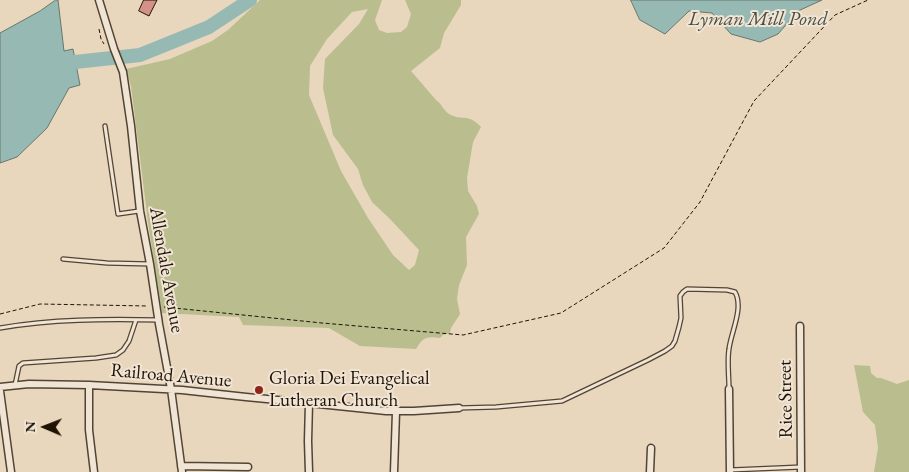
<!DOCTYPE html>
<html>
<head>
<meta charset="utf-8">
<style>
	body { margin:0 }
	#map { position:relative; width:909px; height:472px; overflow:hidden; background:#e8d6bd; font-family:"EB Garamond",serif }
	canvas { display:block }
	.north { position:absolute; left:20px; top:402px; width:50px; height:50px; -webkit-text-stroke:4px #f0e4d4; paint-order:stroke; rotate:271deg; font-size:14px; font-weight:700; line-height:20px; text-align:center; color:#201305 }
	.north::after { content:''; display:block; margin:auto; width:18px; height:22px; background:#201305; clip-path:polygon(50% 0,100% 100%,50% 72%,0 100%) }
</style>
</head>
<body>
<div id="map">
<canvas width="909" height="472"></canvas>
<div class="north">N</div>
</div>
<script>
const g = document.querySelector('canvas').getContext('2d');
g.lineJoin = 'round';
function fillPath(path, color) { g.fillStyle = color; g.fill(path, 'evenodd'); }
function stroke(path, color, width, dash) { g.strokeStyle = color; g.lineWidth = width; g.lineCap = dash ? 'butt' : 'round'; g.setLineDash(dash || []); g.stroke(path); }
function drawText(font, color, halo, rows, align = 'center') {
  g.font = font + ' "EB Garamond",serif'; g.lineWidth = 4; g.setLineDash([]); g.textBaseline = 'middle'; g.strokeStyle = halo; g.fillStyle = color; for (const [text, x, y, turn = 0] of rows) {
    g.save(); g.translate(x, y); g.rotate((+turn || 0) * Math.PI / 180); g.textAlign = isNaN(turn) ? turn : align; if (halo) g.strokeText(text, 0, 0); g.fillText(text, 0, 0); g.restore();
  }
}
fillPath(new Path2D(`
	M260,0H382L375,20L379,30L387,33L401,32L407,27L411,14L405,0H461V5L444,33L440,48L411,71L436,100C442,104 444,112 451,115C464,121 468,113 481,127L473,142L467,178L468,191L477,206L479,214L466,237L467,265L459,285L457,299L460,314L451,328L450,333L443,335L440,338C427,336 423,337 416,349L360,346L329,328L243,325L239,317L162,313L147,216V214L131,86L126,69L170,59L212,41L228,30ZM368,9L359,24L325,59L323,88L333,135L358,169L363,185L372,202L390,219L419,250L415,265L409,270L393,255L368,218L341,171L309,95L310,66L327,39L352,12Z
	M854,365L870,366L871,373L877,378H881L897,384L909,380V472H874L878,448L875,425L863,412Z`), '#babd8e');
const water = new Path2D(`
	M56,0H58L64,51L73,49L80,85L69,88L47,128L17,157L0,163V33L40,11Z
	M631,0H822L798,11L778,34L760,42L731,34L712,13L689,11L665,34L640,20Z`);
fillPath(water, '#97b9b3');
stroke(water, '#67776d', 1);
stroke(new Path2D(`
	M60,71L75,62L140,55L209,27L250,0`), '#97b9b3', 14);
const building = new Path2D(`
	M144,0H157L149,16L139,11Z`);
fillPath(building, '#d59188');
stroke(building, '#201305', 1);
const lane = new Path2D(`
	M105,126L118,214L139,211
	M63,259L107,263L150,264
	M0,328C52,319 105,319 158,320
	M15,385L19,366L23,363L96,358L116,355L123,350L129,341L136,320
	M459,408L496,407L562,401L648,360L665,351L672,346L675,341L679,327L681,318L680,296L683,292L687,289L727,290L735,292C744,308 731,332 729,349C727,361 729,376 729,388
	M730,470L801,467`);
const street = new Path2D(`
	M99,0L114,49L123,72L131,126L140,211L150,264L159,324L171,389L182,472
	M800,326L801,472
	M89,385V430L94,472
	M0,387L29,384L89,385L182,390L246,397L309,403L386,411H414L459,408
	M729,389L730,472
	M0,391L11,472
	M181,466L248,467
	M309,472L308,441L309,403
	M394,472L396,412
	M650,472L651,448`);
stroke(lane, '#524433', 5.5);
stroke(street, '#524433', 9);
stroke(new Path2D(`
	M99,29L101,39L104,44
	M164,307L322,323L463,335L561,313L664,248L700,202L754,101L835,15L868,0
	M0,314L40,304L148,306`), '#201305', 1, [4, 2.5]);
stroke(lane, '#f0e4d4', 3);
stroke(street, '#f0e4d4', 6);
for (const [x, y, r, color] of [
	[259,390,5,"#8f2418"]
]) { const dot = new Path2D(); dot.arc(x, y, r, 0, 2 * Math.PI); g.fillStyle = color; g.fill(dot); stroke(dot, '#f0e4d4', 2); }
drawText('19px', '#201305', '#f0e4d4', [
	["Allendale Avenue",166,270,80],
	["Railroad Avenue",171,376,5],
	["Rice Street",786,399,-91]
]);
drawText('19px', '#201305', '#f0e4d4', [
	["Gloria Dei Evangelical",269,379],
	["Lutheran Church",269,401]
], 'left');
drawText('italic 20px', '#4a4d42', '#f0e4d4', [
	["Lyman Mill Pond",758,20]
]);
</script>
</body>
</html>
